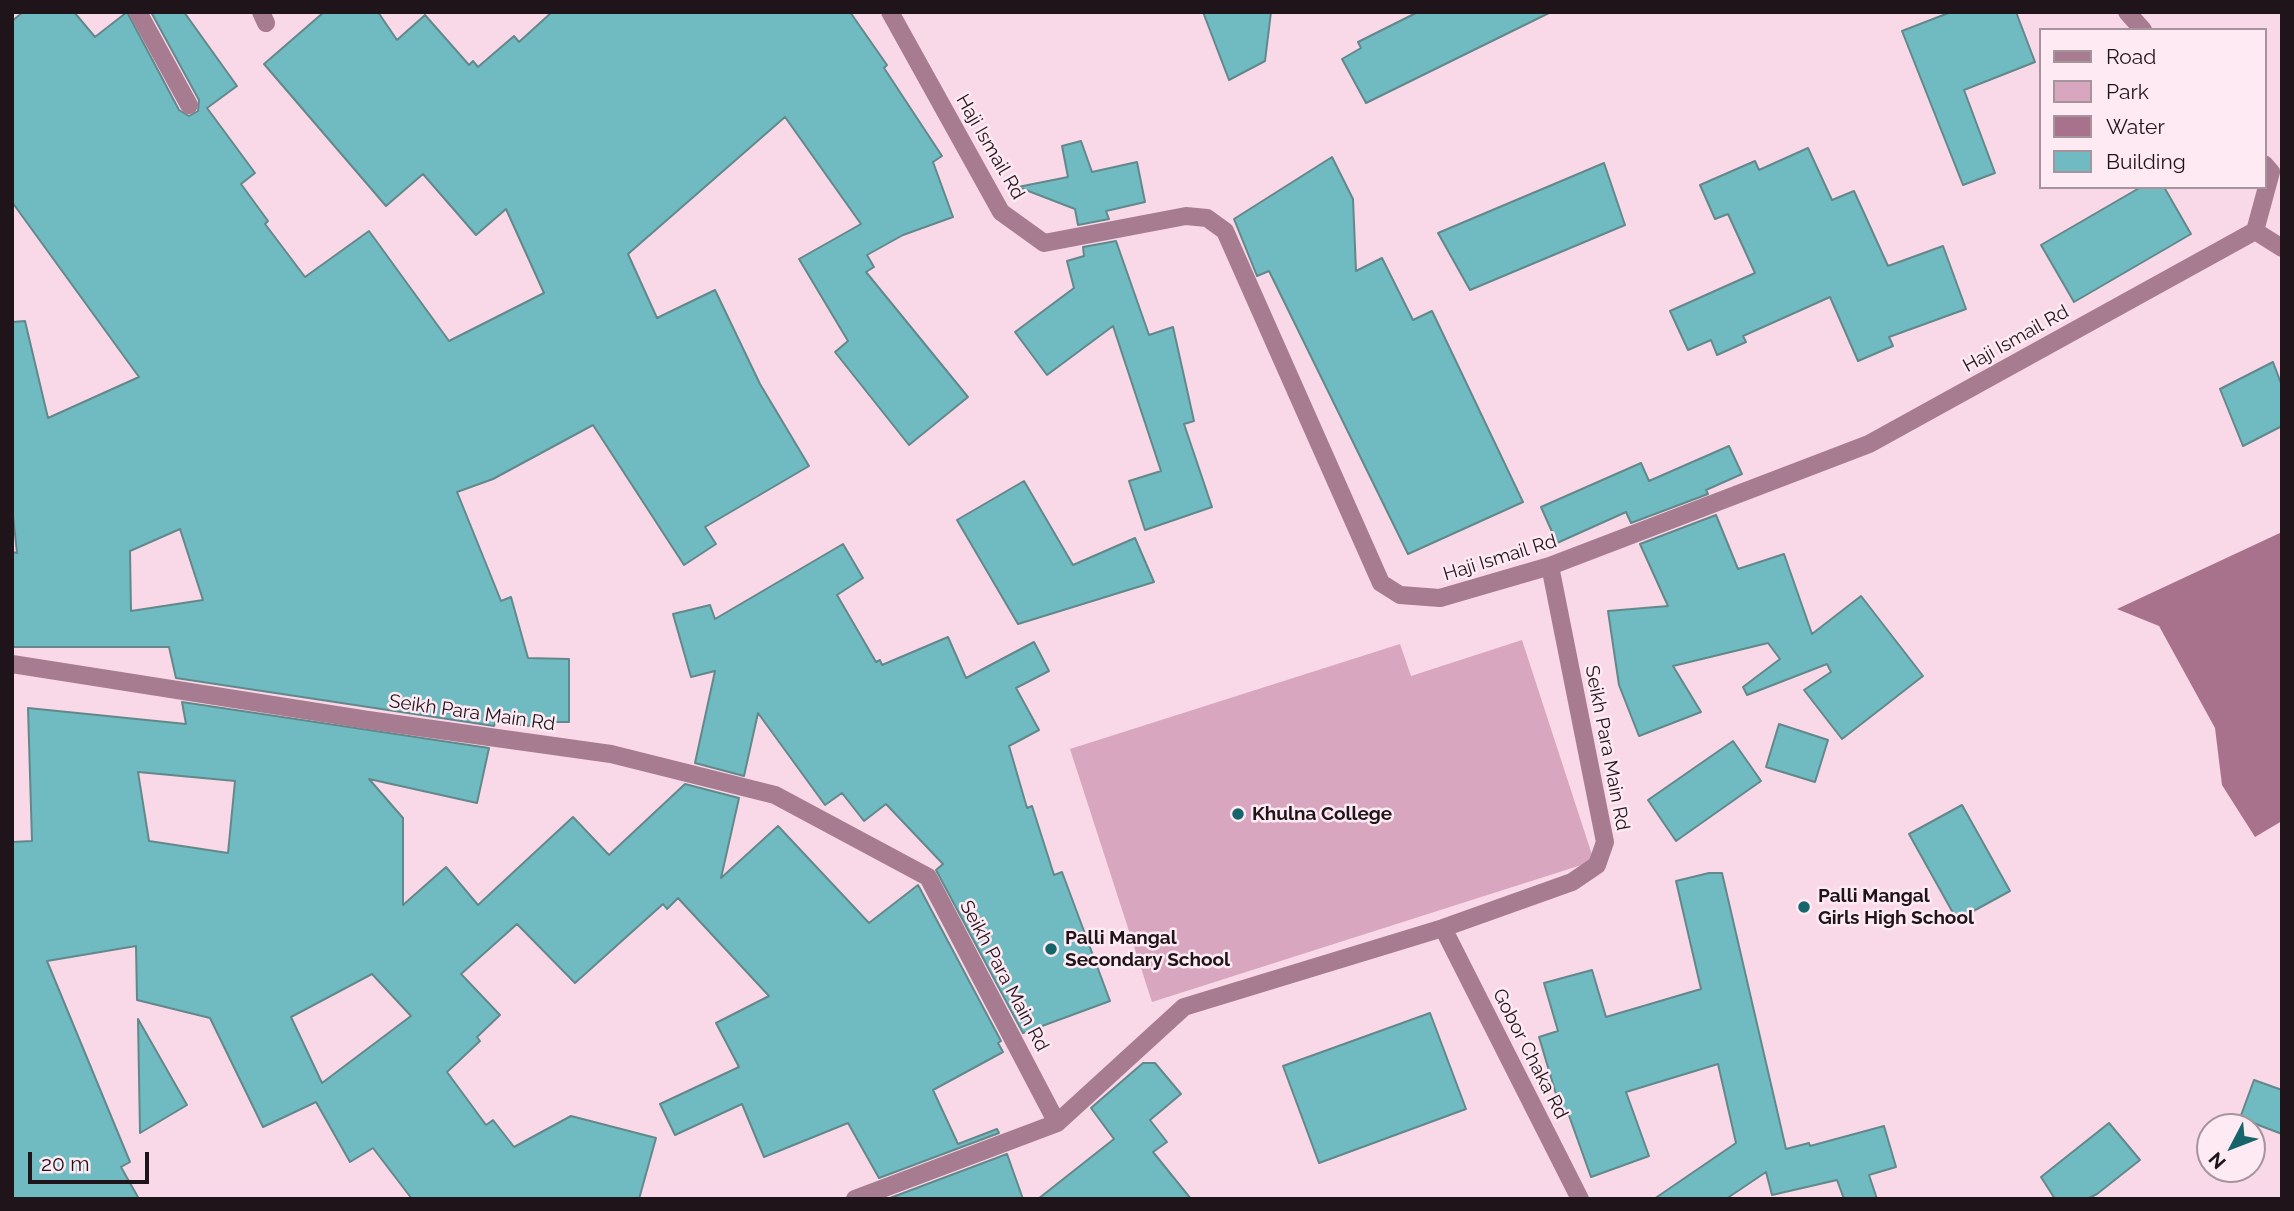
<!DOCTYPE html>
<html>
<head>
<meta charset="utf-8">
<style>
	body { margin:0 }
	#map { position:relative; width:2294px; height:1211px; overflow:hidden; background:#f9d9e7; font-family:Raleway,sans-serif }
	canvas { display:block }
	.frame { position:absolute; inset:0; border:14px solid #1f1419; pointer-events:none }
	.legend { position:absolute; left:2039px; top:28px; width:228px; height:161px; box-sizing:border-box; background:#feeaf3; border:2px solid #a5949c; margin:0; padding:9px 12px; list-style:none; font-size:21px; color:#1f1419 }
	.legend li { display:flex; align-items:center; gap:14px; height:35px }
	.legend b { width:35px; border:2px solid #a5949c }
	.north { position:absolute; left:2196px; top:1113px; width:70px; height:70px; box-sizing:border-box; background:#feeaf3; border:2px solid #a5949c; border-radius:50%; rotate:228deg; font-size:19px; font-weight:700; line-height:28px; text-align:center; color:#1f1419 }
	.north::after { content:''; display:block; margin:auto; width:24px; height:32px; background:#16656a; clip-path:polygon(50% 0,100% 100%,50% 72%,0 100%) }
	.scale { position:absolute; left:28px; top:1152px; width:121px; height:32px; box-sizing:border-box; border:4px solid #1f1419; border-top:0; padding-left:9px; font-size:21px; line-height:24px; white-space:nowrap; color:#1f1419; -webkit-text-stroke:5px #feeaf3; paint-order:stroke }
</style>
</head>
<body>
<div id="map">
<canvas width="2294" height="1211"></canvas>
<div class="frame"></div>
<ul class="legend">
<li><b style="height:9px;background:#a77b90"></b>Road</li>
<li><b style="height:19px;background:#d8a6be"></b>Park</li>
<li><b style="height:19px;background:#a8728c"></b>Water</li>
<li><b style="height:19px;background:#6fbbc1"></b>Building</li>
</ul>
<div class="north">N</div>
<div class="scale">20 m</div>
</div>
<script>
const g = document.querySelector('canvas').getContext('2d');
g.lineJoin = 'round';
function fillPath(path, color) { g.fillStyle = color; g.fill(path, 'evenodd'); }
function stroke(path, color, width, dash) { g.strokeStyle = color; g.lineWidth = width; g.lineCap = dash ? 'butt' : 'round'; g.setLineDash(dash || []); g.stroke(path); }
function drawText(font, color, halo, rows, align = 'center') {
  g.font = font + ' Raleway,sans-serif'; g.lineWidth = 5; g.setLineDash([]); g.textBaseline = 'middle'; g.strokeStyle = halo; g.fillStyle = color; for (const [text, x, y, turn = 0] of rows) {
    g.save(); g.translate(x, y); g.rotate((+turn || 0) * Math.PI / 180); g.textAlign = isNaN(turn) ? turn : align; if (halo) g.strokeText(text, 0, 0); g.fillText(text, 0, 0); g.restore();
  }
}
fillPath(new Path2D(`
	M1522,640L1594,861L1152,1002L1070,749L1400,644L1411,676Z`), '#d8a6be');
fillPath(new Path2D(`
	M2282,532V821L2255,837L2222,785L2215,728L2159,626L2117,609Z`), '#a8728c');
const building = new Path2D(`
	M23,12H74L95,37L127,12L179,110L189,116L198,111L199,100L151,12H184L237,86L207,108L255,173L241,184L268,221L265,224L305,277L369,231L449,341L544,293L506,209L476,235L423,174L386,206L264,64L324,12H378L397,40L425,15L469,65L473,61L478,67L514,36L519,42L552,12H850L887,65L884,68L942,156L933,162L953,217L903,235L867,255L874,267L866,272L968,397L909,445L835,352L848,341L799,259L861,224L785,117L628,254L657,318L715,290L760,384L809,466L705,527L716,544L684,565L593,425L493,479L457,492L501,601L511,597L528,658L569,659V722H531V726L495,723L494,726L176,678L169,647H12V552L17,553L12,506V322L25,321L48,418L139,377L12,202V21ZM180,529L203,600L131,611L130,551Z
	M1203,12H1271L1265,61L1229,80Z
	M1418,12H1551L1366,103L1342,59L1361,48L1358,42Z
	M1951,12H2016L2035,62L1964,90L1995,173L1963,185L1902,31Z
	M1081,141L1092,172L1137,162L1145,202L1106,211L1109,219L1078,225L1075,209L1018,187L1068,177L1062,146Z
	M1808,148L1832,200L1854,191L1888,266L1943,246L1966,309L1889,337L1893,346L1858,361L1830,297L1743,336L1746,342L1717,355L1711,340L1688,350L1670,311L1755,273L1728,214L1715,219L1700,185L1755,161L1759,170Z
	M1332,157L1353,199L1356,271L1382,258L1413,320L1432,311L1523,502L1408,554L1269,271L1257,276L1234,219Z
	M1604,163L1625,225L1470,290L1438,233Z
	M2141,187H2164L2191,234L2074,302L2041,245Z
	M1116,241L1149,335L1173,327L1194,421L1184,424L1212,507L1145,530L1129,481L1161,471L1113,326L1047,375L1015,332L1074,288L1067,261L1084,256L1083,247Z
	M2273,362L2282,386V426L2243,446L2220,389Z
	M1729,446L1742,474L1706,490L1708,494L1631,523L1626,512L1557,543L1541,507L1641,463L1649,481Z
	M1024,481L1073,565L1135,538L1154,582L1018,624L957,520Z
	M1716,515L1738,569L1784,554L1812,634L1861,596L1923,676L1842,739L1804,690L1831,672L1827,664L1747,695L1743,687L1780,659L1768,643L1673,666L1701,712L1639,736L1619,685L1608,611L1668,606L1640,544Z
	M843,544L863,578L837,595L876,662L880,660L882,665L948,637L966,678L1034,642L1049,671L1016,688L1039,730L1009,746L1027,808L1032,806L1054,875L1062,872L1110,1001L1023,1033L936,870L943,864L886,804L864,821L842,793L825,805L758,713L744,776L695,763L715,671L691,677L673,614L710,605L715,619Z
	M182,702L489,748L477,803L369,779L403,818V905L446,867L478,905L573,817L609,855L685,784L739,798L721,878L778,826L869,923L918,885L1001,1041L998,1043L1003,1052L933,1090L958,1144L997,1129L999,1133L879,1178L848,1123L764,1157L742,1104L675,1135L660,1104L739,1067L716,1023L769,996L678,898L667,909L663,904L575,983L517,924L461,974L500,1015L477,1037L480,1041L447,1072L486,1125L493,1120L514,1147L571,1116L656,1138L639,1199H412L373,1148L350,1162L316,1102L263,1127L210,1018L137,1000L136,946L47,961L130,1162L121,1167L139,1199H12V842L32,841L28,708L186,724ZM138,772L235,781L228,853L149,841ZM372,974L411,1016L322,1083L291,1017Z
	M1779,724L1828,740L1815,782L1766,767Z
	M1733,741L1761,781L1676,841L1648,800Z
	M1962,805L2010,891L1957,920L1909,834Z
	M1709,873H1722L1786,1149L1809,1143L1810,1146L1884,1126L1896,1167L1869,1175L1877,1199H1844L1837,1180L1772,1195L1766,1172L1726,1199H1654L1736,1143L1718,1064L1626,1092L1649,1156L1591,1177L1567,1110L1561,1111L1539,1037L1558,1031L1544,983L1592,970L1606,1017L1701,989L1676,881Z
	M1430,1013L1466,1109L1319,1163L1283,1066Z
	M138,1019L187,1105L140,1133Z
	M1143,1063H1155L1181,1094L1150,1120L1167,1142L1153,1152L1191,1199H1038L1114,1139L1091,1108Z
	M2254,1080L2282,1090V1134L2240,1118Z
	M2109,1123L2140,1160L2097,1194L2087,1199H2055L2041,1177Z
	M1007,1154L1023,1199L890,1198Z`);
fillPath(building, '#6fbbc1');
stroke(building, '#63888b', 2);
stroke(new Path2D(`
	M138,12L189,105
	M261,12L266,23
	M890,12L1001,212L1044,243L1186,216L1207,218L1225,231L1381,583L1400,595L1440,598L1550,566L1869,444L2255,231L2282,248
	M2127,12L2143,30
	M2255,231L2271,172L2264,164
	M12,664L368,720L611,754L775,795L928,877L1057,1123
	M1443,928L1580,1199
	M855,1199L1057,1123L1184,1007L1443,928L1572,882L1597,865L1605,842L1550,566`), '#a77b90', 18);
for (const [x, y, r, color] of [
	[1238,814,7,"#16656a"],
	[1804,907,7,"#16656a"],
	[1051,949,7,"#16656a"]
]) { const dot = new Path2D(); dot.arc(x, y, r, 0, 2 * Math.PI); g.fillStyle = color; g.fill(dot); stroke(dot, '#feeaf3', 2.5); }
drawText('19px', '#1f1419', '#feeaf3', [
	["Haji Ismail Rd",990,147,60],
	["Haji Ismail Rd",2016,339,-29],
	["Haji Ismail Rd",1500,558,-17],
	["Seikh Para Main Rd",472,713,8],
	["Seikh Para Main Rd",1607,748,79],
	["Seikh Para Main Rd",1004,976,62],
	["Gobor Chaka Rd",1530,1054,63]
]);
drawText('bold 19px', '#1f1419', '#feeaf3', [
	["Khulna College",1252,814],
	["Palli Mangal",1818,896],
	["Girls High School",1818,918],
	["Palli Mangal",1065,938],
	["Secondary School",1065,960]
], 'left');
</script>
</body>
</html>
